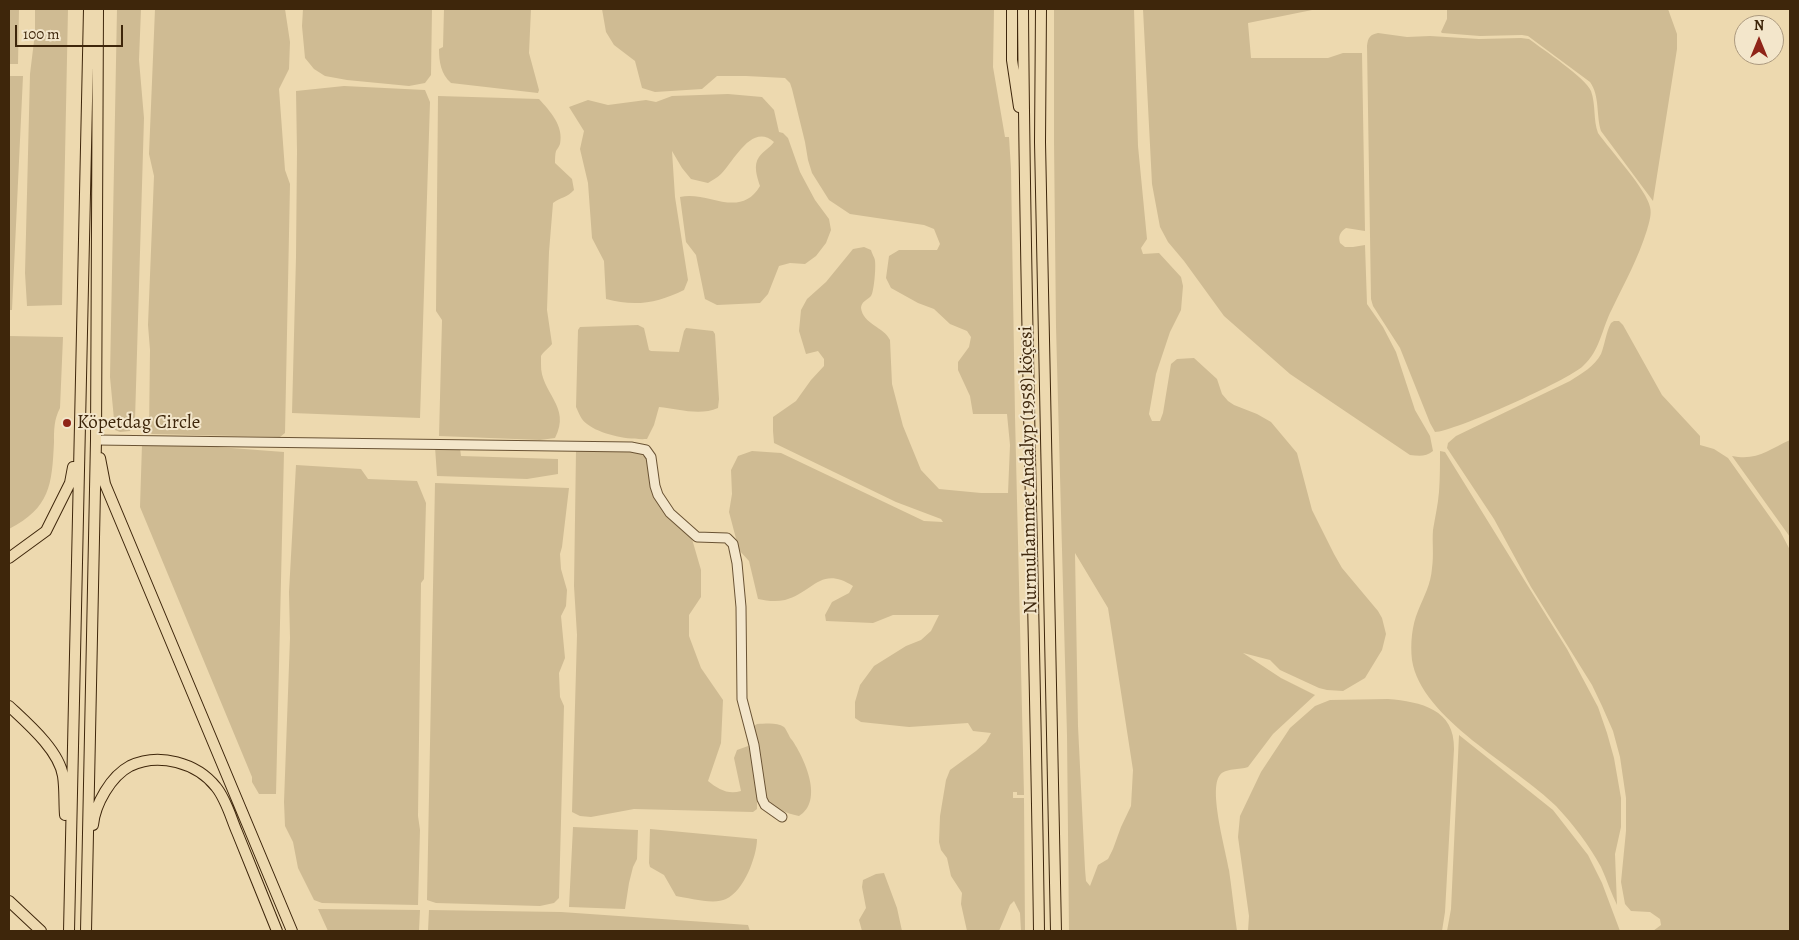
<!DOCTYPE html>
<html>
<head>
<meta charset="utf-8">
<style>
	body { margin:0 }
	#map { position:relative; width:1799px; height:940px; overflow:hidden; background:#edd9af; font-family:Alegreya,serif }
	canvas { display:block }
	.frame { position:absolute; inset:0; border:10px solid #3e260b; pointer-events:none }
	.north { position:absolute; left:1734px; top:15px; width:50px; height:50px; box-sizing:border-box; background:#f3e6cb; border:1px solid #ab997e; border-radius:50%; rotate:0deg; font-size:14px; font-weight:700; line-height:20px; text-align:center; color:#3e260b }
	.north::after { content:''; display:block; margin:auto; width:18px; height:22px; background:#8f2418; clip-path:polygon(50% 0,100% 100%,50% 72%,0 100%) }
	.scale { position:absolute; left:15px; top:25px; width:108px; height:22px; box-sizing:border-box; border:2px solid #3e260b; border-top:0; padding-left:6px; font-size:15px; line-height:18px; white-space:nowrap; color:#3e260b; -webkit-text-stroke:4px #f3e6cb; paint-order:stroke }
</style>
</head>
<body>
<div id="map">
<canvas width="1799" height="940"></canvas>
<div class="frame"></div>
<div class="north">N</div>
<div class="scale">100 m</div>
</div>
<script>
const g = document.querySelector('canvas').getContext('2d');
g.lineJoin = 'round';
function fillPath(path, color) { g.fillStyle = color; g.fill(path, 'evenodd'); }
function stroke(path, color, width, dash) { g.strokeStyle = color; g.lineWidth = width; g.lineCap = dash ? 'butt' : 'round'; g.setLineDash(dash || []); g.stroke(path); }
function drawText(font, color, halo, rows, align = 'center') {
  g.font = font + ' Alegreya,serif'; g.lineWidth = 4; g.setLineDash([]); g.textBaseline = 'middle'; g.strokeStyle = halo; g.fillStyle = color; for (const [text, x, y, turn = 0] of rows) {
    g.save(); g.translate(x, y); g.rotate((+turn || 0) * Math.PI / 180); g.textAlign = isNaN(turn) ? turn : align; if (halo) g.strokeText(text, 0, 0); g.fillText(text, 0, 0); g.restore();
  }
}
fillPath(new Path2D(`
	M9,9H19L18,64H9Z
	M35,9H68L62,305L27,306L25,273L30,74L35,33Z
	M117,9H141L139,60L144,118L135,420L130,431L120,432L115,430L110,377Z
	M155,9H285L290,42L289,69L279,89L285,170L290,184L285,433L280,437L152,434L149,432L150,350L148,325L154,176L149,154Z
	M303,9H432L431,75L425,83L409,86L347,80L325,76L314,69L305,58L302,26Z
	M444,9H531L529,53L539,90L538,93L451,83C441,74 439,62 439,49L443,47Z
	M602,9H994L993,67L1005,137H1009L1011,169L1015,416L1024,795H1017V792H1013V798H1024L1025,931H1021L1020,913L1014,901L1010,905L999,931H967L961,904L962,893L951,876L947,858L941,850L939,842L940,816L946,780L950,770L976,751L986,742L991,733L973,731L968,723L909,727L861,722L855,718V702L860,685L874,666L906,646L921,640L931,631L939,615H893L873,623L826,621L825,615L832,602L849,593L853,586C820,565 813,593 785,600C776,602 767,601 758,599L749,561L739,550L729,512L732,494L731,470L738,456L752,451L781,453L924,521L943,522L941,519L896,502L774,443L773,431V417L796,401L811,380L824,366V359L818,351L806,354L799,331L801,310L807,299L826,282L853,249L864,247L871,250C872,254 875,258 875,261C876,268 874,292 871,296C867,300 861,302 861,308C863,324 884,327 890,340L892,384L903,426L921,470L939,489L981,493H1008L1010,445L1007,414H973L970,396L958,370V362L969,347L971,337L967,331L950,324L934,309L918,303L891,288L886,278L889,256L899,250H937L940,244L934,229L924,225L850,214L829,200L812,173L808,160L805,142L792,89L790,83L785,78L746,76H717L702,89L655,92L642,88L635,61L614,45L606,32Z
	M1054,9H1134L1138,146L1147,239L1141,248L1143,254L1159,253L1181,277L1183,286L1181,310L1170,332L1156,374L1149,414L1152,421H1160L1163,413L1171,364L1177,359L1194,358L1217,379L1222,394L1228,401L1234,405L1257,414L1271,422L1297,453L1312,510L1334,554L1342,568L1378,611L1382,618L1386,634L1382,650L1365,678L1343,691L1327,690L1319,688L1280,670L1270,660L1243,653L1281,678L1315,695L1273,734L1248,767C1240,770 1225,768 1220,775C1208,789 1226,851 1229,870C1232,890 1234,911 1237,931H1069L1067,735L1056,327L1054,142ZM1075,553L1108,608L1133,770L1131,806L1121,827L1113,849L1108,859L1098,865L1090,886L1086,881L1085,869L1078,726Z
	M1143,9H1317L1248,23L1251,58H1328L1343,53H1362L1365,231L1346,228C1340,232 1338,236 1340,243L1345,247H1353L1365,245L1367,304L1383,327L1396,352L1415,410L1430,436L1433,451C1426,457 1419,456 1410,455L1290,374L1224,316L1184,261L1168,242L1160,227L1152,184Z
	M1447,9H1668L1677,34V49L1653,201L1601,131C1596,115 1600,96 1590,82L1528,36L1522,35L1480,36L1442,33L1441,32L1447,19Z
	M1378,33L1407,37L1430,36L1479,39L1521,38L1529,39C1542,49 1586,78 1591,91C1596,105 1593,120 1598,133C1610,150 1647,190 1650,207C1652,214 1649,223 1647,230C1638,259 1625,282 1612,309C1602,328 1600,351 1583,366C1569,380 1453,432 1435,432L1430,423L1400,348L1373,306L1371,299L1367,46C1368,37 1370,35 1378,33Z
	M9,76H23L12,310H9Z
	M344,86L425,90L430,102L420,418L292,413L296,257L297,151L296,91Z
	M728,94L762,97L774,110L779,132L783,133L788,138L800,172L815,200L829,219L831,230L826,243L816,256L805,264L790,263L779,266L768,294L760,303L717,305L705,299L696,255L686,242L680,197C707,190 740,220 760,186C757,177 753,165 759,157C763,151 770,148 774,142C752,122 734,161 721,174C717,178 712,180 708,183L691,179L682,168L672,151L675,197L688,280L684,290C658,303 635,307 606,299L604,261L592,238L588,183L580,149L584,131L569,107L588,100L608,105L646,100L656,102L672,96Z
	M438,96L539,99C550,111 564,126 560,144C559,147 557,149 556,151C555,154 555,160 555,163L572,179L574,190C567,198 561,197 553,203L549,252L547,310L552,344C549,348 543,352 541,356C541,357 541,363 541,364C540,393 572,406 555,438L540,440L439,436L442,320L436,311Z
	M1614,321H1619L1623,325L1662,395L1700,436V445L1714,449L1728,458L1780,531L1790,550V931H1653L1661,925L1660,919L1650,912L1631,911L1625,904L1621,882L1626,831V798L1620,757L1613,731L1602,706L1592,685L1531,587L1494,519L1447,448L1448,443L1456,436L1570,381C1581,374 1595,366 1601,354C1605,344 1606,332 1611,323Z
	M638,325L644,328L649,350L651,351L679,352L684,331L686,328L713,331L715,334L719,399L718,408C700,416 678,409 659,407L654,425L647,439C629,440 601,435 587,424C581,420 579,413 576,407L578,330L580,327Z
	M9,336L63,337L60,408C54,420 54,429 54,442C52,485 50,508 9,529Z
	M1790,440V537L1732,456C1757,461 1768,450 1790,440Z
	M142,444H178L284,452L276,794H259L252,782V777L140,507Z
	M435,447L460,448L461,456L558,459V474L527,479L437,476Z
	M634,450L644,452L649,457L660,505L665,514L692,539L701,570V597L689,615V636L701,668L723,700L721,743L708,781C718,789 728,795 741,791L734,758L737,750L751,745L757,777V809L753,812L634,809L591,817L580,816L572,812L577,635L574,586L576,451Z
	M1440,451L1445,452L1567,649L1598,707L1607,733L1614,758L1621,798V827L1615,854L1617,905C1611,893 1607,880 1601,867C1589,845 1573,824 1556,806C1516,766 1421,719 1412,660C1410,644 1412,625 1418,611C1424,596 1431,584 1432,568C1434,555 1432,542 1433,530C1435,517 1438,505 1439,492C1440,479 1440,464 1440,451Z
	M296,465L361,469L368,479L417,481L426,503L424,579L421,583L418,816L420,830L418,905L322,903L314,900L298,868L293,842L285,826L284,802L290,638L289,592Z
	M435,483L569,488L562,547L560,554L561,569L567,590L566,606L561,616L565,658L559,673L560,697L564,706L559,898L554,903L540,906L436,903L427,900Z
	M1388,699C1421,702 1455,709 1454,749L1445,912L1442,931H1248L1249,916L1238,837L1240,816L1261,772L1290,728L1315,706L1330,700Z
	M757,724C765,724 777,722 784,727C787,730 789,737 792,740C805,759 824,801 799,816C785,813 775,809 765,797L754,726Z
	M1459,735L1553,810L1588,855L1602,883L1620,931H1447L1451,909Z
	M573,827L638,830L637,859L633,867L629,883L625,909L569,907Z
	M650,829L757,839C757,856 744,891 726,899C714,905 689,898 676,896L664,875L650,867L649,863Z
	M884,873L897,908L902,931H862L859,920L866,908L862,887L863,880L876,874Z
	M318,909L420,910L419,931H328Z
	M429,910L561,912L748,925L750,931H428Z`), '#cfbb93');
const minor = new Path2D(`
	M96,440L631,447L646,450L651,457L655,486L658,495L670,513L697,537L727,538L733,544L737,563L741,607L742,699L754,745L762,799L765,805L782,817`);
const major = new Path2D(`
	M1012,9V60L1019,107
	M1023,9C1025,316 1035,624 1039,931
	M1041,9L1040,142L1056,931
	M100,458L105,484L292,931
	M9,558L46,531L70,483L73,467
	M9,706C27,723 59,750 63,776C65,789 64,802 65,815
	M93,825C95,804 111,776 130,766C159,752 197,763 216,787C226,799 231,818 237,832C250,865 264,898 277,931
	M9,901L41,931
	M69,931L89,9
	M86,931L96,440L98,9`);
stroke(minor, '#6a5334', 11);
stroke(major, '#3e260b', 12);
stroke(minor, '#f3e6cb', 9);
stroke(major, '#edd9af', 10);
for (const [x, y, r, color] of [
	[67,423,5,"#8f2418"]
]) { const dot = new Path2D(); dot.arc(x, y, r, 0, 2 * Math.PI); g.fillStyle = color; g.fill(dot); stroke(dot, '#f3e6cb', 2); }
drawText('19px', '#3e260b', '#f3e6cb', [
	["Köpetdag Circle",77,423]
], 'left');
drawText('19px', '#3e260b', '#f3e6cb', [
	["Nurmuhammet Andalyp (1958) köçesi",1029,470,-91]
]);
</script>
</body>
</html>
